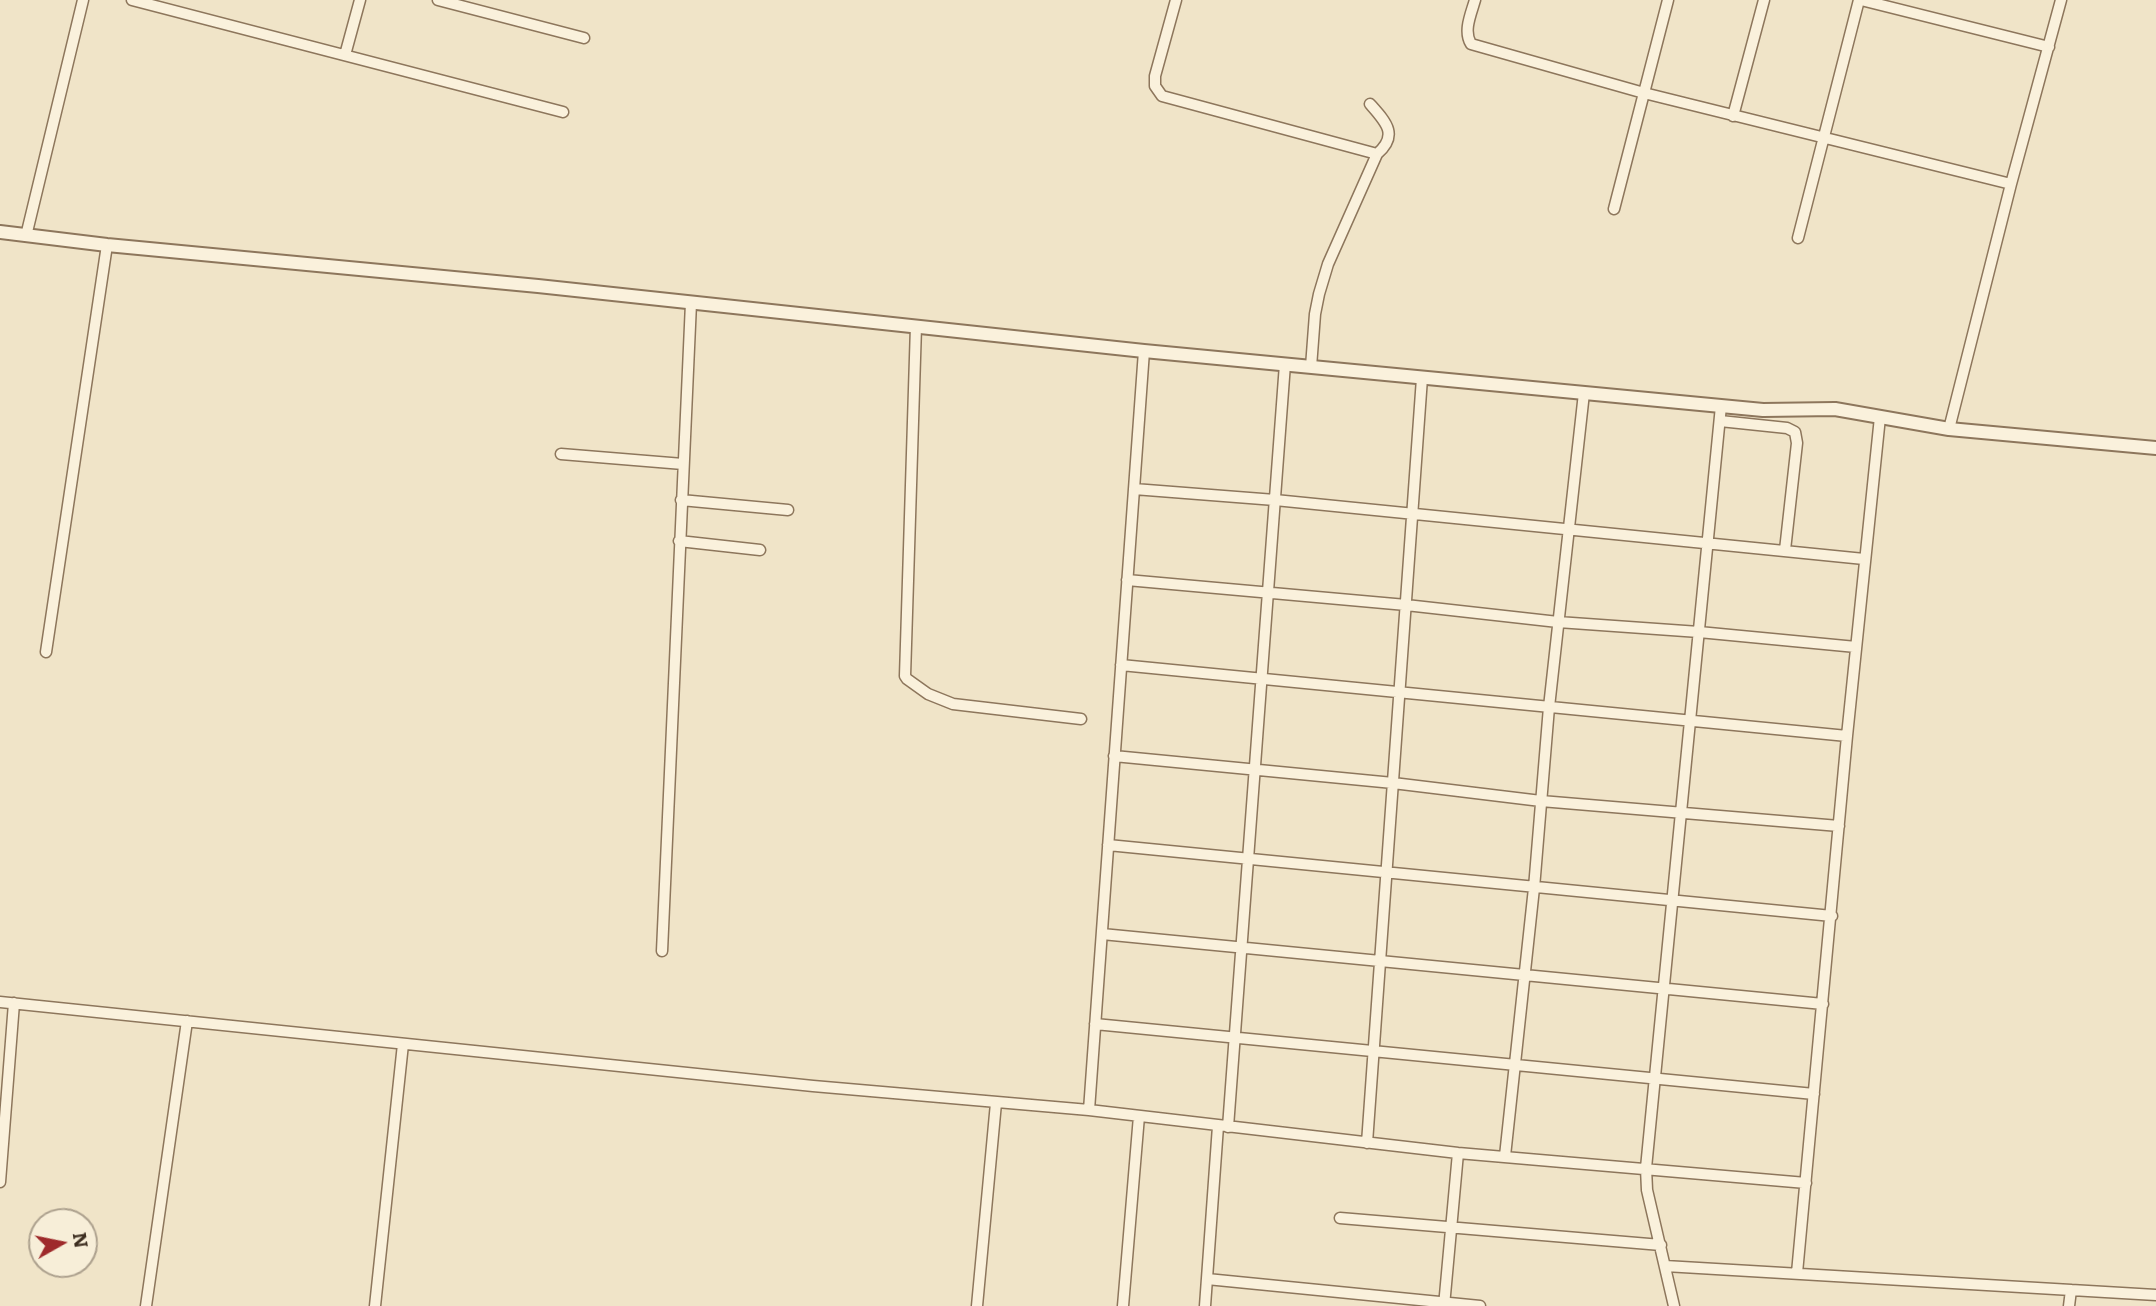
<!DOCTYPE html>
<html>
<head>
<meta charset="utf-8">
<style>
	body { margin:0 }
	#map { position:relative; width:2156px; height:1306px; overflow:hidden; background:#f0e4c8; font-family:Literata,serif }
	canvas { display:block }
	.north { position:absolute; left:28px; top:1208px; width:70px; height:70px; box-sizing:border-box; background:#f7eed8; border:2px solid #ada18e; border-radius:50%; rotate:81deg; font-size:19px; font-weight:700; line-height:28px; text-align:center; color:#3d2e20 }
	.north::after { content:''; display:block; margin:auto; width:24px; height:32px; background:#9e2a2b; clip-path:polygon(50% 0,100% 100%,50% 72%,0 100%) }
</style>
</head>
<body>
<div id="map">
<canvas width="2156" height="1306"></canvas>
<div class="north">N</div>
</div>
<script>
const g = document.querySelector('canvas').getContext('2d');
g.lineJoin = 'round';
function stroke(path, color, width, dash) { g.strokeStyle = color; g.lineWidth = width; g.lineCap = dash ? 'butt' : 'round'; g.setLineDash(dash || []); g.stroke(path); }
const minor = new Path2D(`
	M132,0L563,112
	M438,0L584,38
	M1176,0L1155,76V86L1162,96L1377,154
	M1475,0C1471,14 1463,31 1471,44L1644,93L2011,184
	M1861,0L2049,47
	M345,55L360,0
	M1733,116L1764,0
	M1614,209L1668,0
	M26,236L83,0
	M1798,238L1859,0
	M916,326L905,676L907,679L928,694L953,704L1081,719
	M1311,367L1315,314L1319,294L1328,264L1377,154C1399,135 1386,122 1370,104
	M1720,421L1787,428L1795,432L1797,443L1785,550
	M1949,429L2011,184L2061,0
	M561,454L683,464
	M1134,489L1275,500L1864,559
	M681,500L788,510
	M679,541L760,550
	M1127,580L1406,605L1558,622L1699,632L1856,647
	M46,652L107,245
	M1121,665L1847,736
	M1114,756L1393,783L1541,801L1839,826
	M1108,845L1832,916
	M1102,934L1823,1004
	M662,951L691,303
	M0,1002L813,1086L1089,1110L1458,1153L1806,1183
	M1095,1024L1814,1094
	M1089,1110L1144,351
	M1228,1127L1285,364
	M1367,1143L1422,378
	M1505,1156L1534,888L1549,707L1584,393
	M0,1182L14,1003
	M1340,1218L1661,1245
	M1665,1266L2156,1295
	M1797,1273L1847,736L1880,417
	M1207,1279L1480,1306
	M146,1306L187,1021
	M375,1306L403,1044
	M977,1306L996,1103
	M1123,1306L1139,1116
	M1205,1306L1218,1126
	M1444,1306L1458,1153
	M1674,1306L1647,1190L1646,1168L1721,406
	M2069,1306L2071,1290`);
const tertiary = new Path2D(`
	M0,232L107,245L538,286L1144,351L1763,410L1835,409L1949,429L2156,448`);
stroke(minor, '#8d765c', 13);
stroke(tertiary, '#8d765c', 16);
stroke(minor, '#faf1dc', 10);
stroke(tertiary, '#faf1dc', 12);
</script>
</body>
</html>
